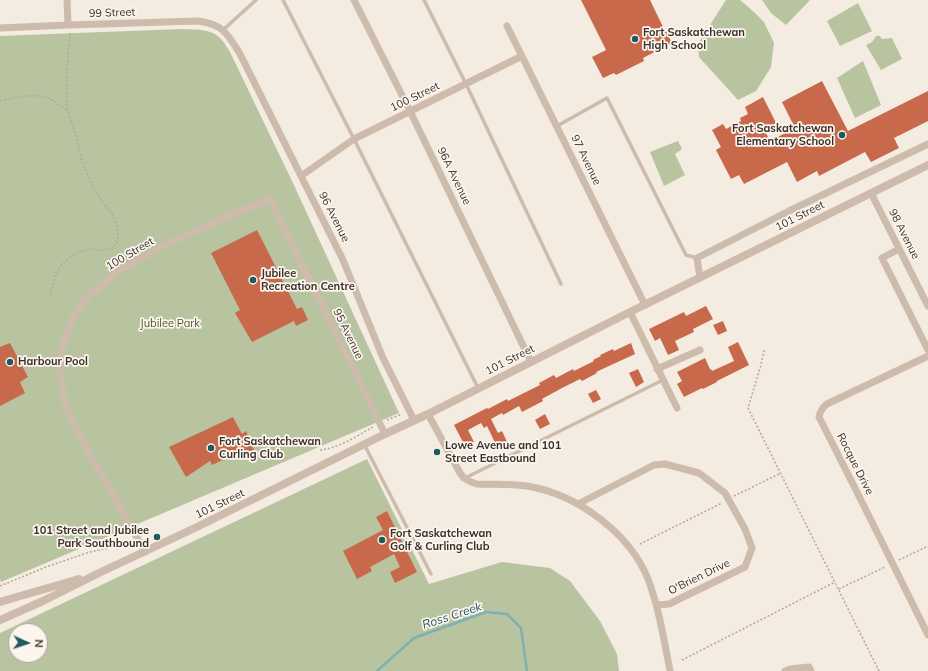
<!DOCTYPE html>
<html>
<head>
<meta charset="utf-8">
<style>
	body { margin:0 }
	#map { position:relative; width:928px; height:671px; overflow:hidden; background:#f4ebe1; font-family:Mulish,sans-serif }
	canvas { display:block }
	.north { position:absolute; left:8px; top:623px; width:40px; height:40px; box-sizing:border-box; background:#fbf5ee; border:1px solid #aea6a0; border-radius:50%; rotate:93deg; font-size:11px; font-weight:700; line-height:16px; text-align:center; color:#3b302b }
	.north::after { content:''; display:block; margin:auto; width:14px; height:18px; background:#1f5a5e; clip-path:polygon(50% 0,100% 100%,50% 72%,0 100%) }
</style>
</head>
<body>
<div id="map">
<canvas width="928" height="671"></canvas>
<div class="north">N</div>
</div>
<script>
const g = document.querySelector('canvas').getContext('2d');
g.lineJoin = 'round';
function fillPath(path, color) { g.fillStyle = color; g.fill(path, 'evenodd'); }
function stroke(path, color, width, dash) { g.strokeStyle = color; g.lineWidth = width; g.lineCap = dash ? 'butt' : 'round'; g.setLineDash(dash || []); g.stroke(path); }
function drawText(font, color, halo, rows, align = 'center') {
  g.font = font + ' Mulish,sans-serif'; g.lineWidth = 3.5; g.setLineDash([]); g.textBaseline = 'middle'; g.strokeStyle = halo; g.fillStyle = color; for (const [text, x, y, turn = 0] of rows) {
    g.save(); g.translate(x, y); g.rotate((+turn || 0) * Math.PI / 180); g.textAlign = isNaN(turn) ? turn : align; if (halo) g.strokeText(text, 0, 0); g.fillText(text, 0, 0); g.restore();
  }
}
fillPath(new Path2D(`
	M726,0H740L754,12L764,22L774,43L771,67L756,91L738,100L699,57L698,44Z
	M762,0H810L786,25L771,13Z
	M858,3L872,31L840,46L827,21Z
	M182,29C197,30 211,28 222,40C225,43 227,48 230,52L292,181L399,413L1,582L0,579V36L76,33Z
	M876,36H880L882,39L892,38L902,59L881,70L866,45L872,42Z
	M863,61L881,105L855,118L837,78Z
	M678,141L682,149L675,154L685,175L664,186L650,152Z
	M367,459L429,584L502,562L550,568L570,581L600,621L617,654L619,671H0V633ZM16,631H40V655H16Z`), '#b8c4a0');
stroke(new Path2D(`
	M377,671L414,638L486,612L507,614L521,628L527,671`), '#7fb0b2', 2.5);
fillPath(new Path2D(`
	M581,0H650L665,31H666L672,43L643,58L644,61L616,75L614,73L603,78L592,57L606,50Z
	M822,81L848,131L928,91V121L894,138L899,148L871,162L865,152L819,176L817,171L797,182L787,162L744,184L739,175L731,179L716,150L721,147L712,130L723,124L726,129L741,121L740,118L748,114L745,107L763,97L776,123L764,129L770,141L795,128L782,102Z
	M257,230L297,309L302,307L308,320L296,326L294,321L252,342L235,313L240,310L211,253Z
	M706,306L713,319L693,329L694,332L675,341L679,350L668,355L660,338L655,341L649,329L684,312L686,316Z
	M723,321L727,331L718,335L713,325Z
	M738,342L749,365L717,381V382L703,389L702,388L684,397L677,384L682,381L677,372L705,358L710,369H711L712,371L734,361L728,347Z
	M10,343L28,377L20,382L25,393L0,406V347Z
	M631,343L635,354L596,372L597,373L582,381L580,379L562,388L542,399L543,401L522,412L519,406L503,415L502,413L491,419L498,433L502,431L508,444L498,449L487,426L484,428L481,423L468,430L474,442L465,446L454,425L487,408L488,409L507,399L508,401L540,385L539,383L554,375L556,378L573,369L574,371L594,361L593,360L601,356L600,355L613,349L614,351Z
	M638,369L644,382L636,387L629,373Z
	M596,390L601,399L593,403L588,394Z
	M545,414L550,424L540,429L535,420Z
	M233,417L242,434L246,431L254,450L238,458L236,454L212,465L210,461L186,477L169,447Z
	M387,511L417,572L395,583L390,572L400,567L394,554L370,567L372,571L357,579L343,551L383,530L376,517Z`), '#c8694b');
stroke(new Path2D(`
	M0,101C15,98 35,92 50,99C57,102 63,108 68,112
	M50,292C53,287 54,282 55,277C59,264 72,254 85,250C95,247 111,255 116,243C118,241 118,237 118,234C119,219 107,209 99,197C96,193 94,188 92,184C87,174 82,163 80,153C78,147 78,141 76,135C74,127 70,120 68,112C67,106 67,100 67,94C66,73 68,53 70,33
	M764,350L761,365L748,408L879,671
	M387,420L402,414
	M320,450C339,448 357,436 373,427
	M734,496L781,473
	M640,544L722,503
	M899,560L928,546
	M0,586L46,567L90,552L118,546H125
	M839,589L885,567
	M682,660L835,582`), '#b9a596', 1.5, [2, 2]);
stroke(new Path2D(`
	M283,0L354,139L478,388
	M424,0L466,84L561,284
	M223,30L256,0
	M557,126L607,98L686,255L697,258
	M364,444L431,574
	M465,478L663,380`), '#cdbbac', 3.5);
stroke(new Path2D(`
	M67,0L68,25
	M354,0L410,111L531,362
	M507,26L645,305
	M0,28L68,25L198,21C222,24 227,33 239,52L343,260L383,358L414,420
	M301,176L354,139L522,56
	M871,193L928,306
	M899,249L882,258L928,350
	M700,278L697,258L789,211L928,144
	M630,312L677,408
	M928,356L827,404C822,408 820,411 819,417L868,514L928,635
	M657,369L700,350
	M428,414L460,473L464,478L471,482L477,484C496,485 514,483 532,487C579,496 630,534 648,579C659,608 664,640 670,671
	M578,504L654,465L665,464L699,473L725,493L745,529L752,548L745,567L669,604L657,605
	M145,552L76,429L67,409L63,396L60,370L62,347L74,316L82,303L92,293L118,271L167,244L220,220L270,199L385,434
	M785,671L790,669L809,667L811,671`), '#cdbbac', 7);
stroke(new Path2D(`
	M0,602L79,579
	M0,620L43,601L101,572L197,527L385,434L428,414L630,312L928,165`), '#cdbbac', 8);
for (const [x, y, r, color] of [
	[635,39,4,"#1f5a5e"],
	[842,135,4,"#1f5a5e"],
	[253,280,4,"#1f5a5e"],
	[10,362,4,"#1f5a5e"],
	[211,448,4,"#1f5a5e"],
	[437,452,4,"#1f5a5e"],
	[157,537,4,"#1f5a5e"],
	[382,540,4,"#1f5a5e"]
]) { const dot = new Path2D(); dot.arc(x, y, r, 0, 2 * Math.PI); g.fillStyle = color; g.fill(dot); stroke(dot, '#fbf5ee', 1.5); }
drawText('11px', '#3b302b', '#fbf5ee', [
	["99 Street",112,13,-2],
	["100 Street",415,97,-26],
	["97 Avenue",586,160,64],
	["96A Avenue",454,176,64],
	["101 Street",800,216,-27],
	["96 Avenue",334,217,63],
	["98 Avenue",904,234,63],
	["100 Street",130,254,-31],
	["95 Avenue",348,334,64],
	["101 Street",510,360,-27],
	["Rocque Drive",855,464,63],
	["101 Street",220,504,-26],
	["O'Brien Drive",699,577,-26]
]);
drawText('bold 11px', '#3b302b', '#fbf5ee', [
	["Fort Saskatchewan",643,33],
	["High School",643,46],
	["Fort Saskatchewan",834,129,"right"],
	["Elementary School",834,142,"right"],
	["Jubilee",261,274],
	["Recreation Centre",261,287],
	["Harbour Pool",18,362],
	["Fort Saskatchewan",219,442],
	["Curling Club",219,455],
	["Lowe Avenue and 101",445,446],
	["Street Eastbound",445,459],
	["101 Street and Jubilee",149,531,"right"],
	["Park Southbound",149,544,"right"],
	["Fort Saskatchewan",390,534],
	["Golf & Curling Club",390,547]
], 'left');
drawText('11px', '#4a5a2e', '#fbf5ee', [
	["Jubilee Park",170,324]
]);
drawText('italic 12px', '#1f5a5e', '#fbf5ee', [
	["Ross Creek",452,616,-18]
]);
</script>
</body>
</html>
